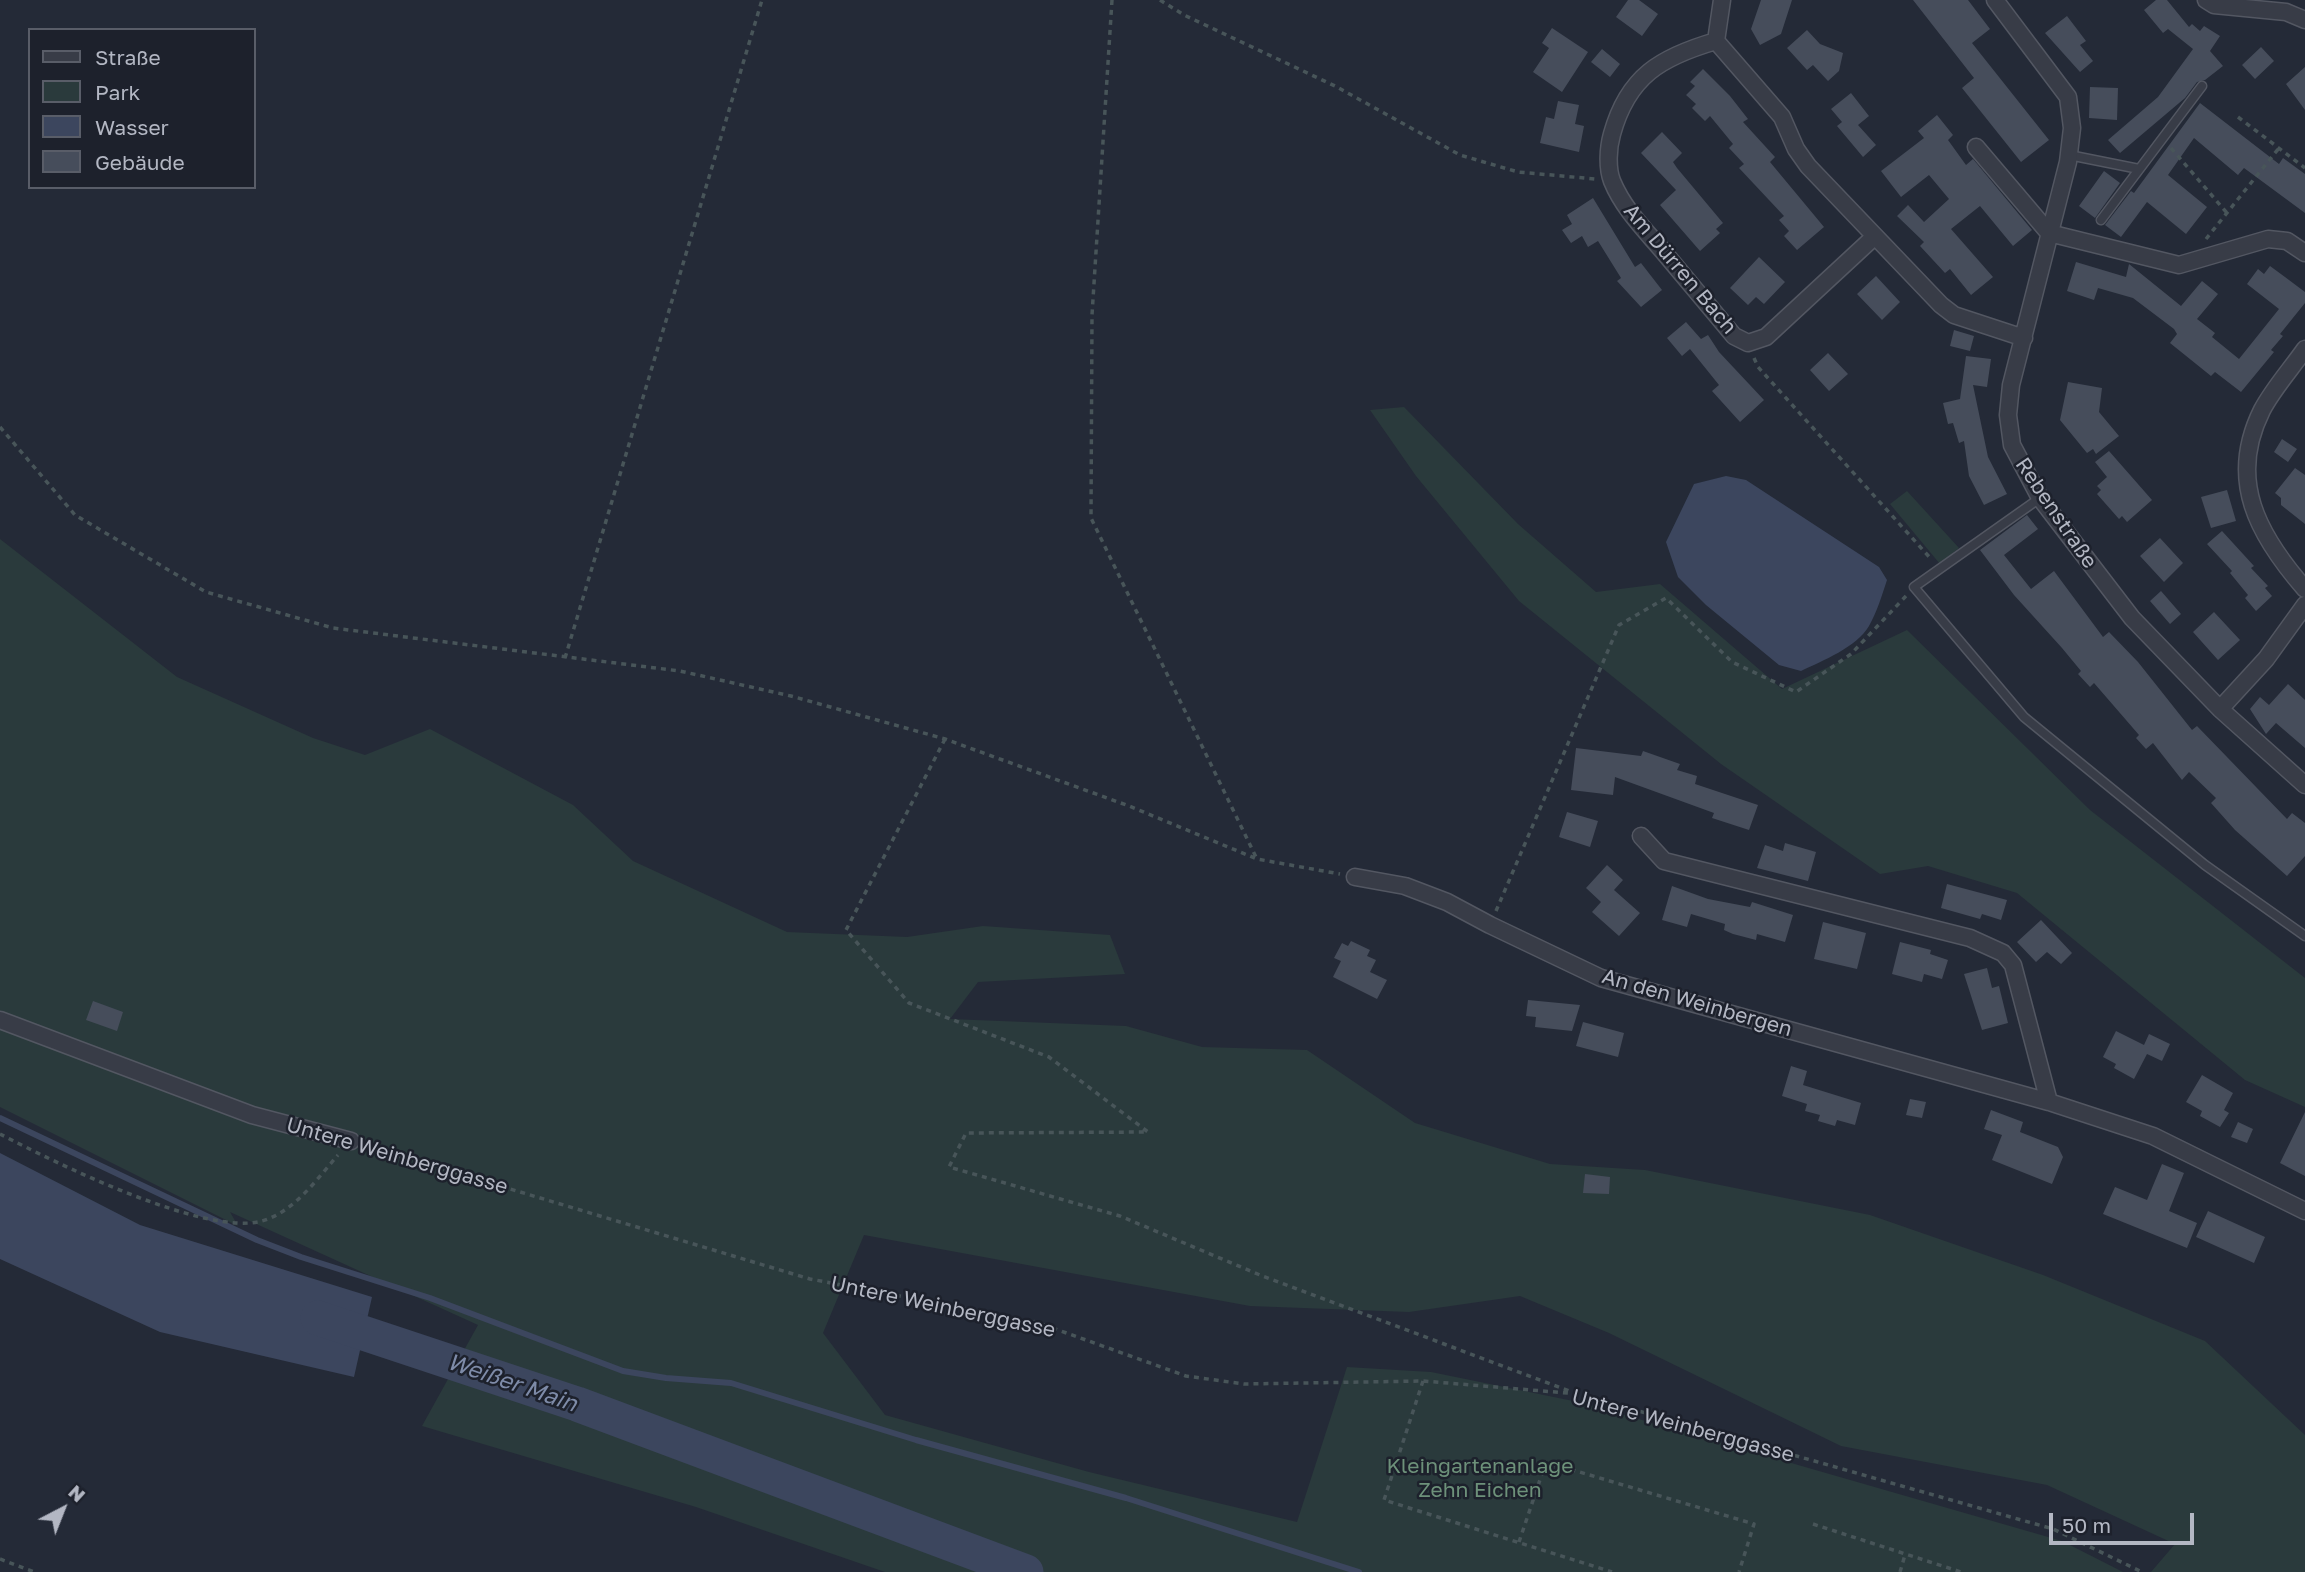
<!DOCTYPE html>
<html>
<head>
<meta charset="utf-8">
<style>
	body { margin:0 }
	#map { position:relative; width:2305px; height:1572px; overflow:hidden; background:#242a37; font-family:"Golos Text",sans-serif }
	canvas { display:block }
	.legend { position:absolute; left:28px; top:28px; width:228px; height:161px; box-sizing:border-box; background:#1d212c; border:2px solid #595d68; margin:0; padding:9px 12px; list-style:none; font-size:21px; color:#b3b7c3 }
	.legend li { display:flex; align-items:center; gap:14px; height:35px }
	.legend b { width:35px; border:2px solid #595d68 }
	.north { position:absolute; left:28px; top:1474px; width:70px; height:70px; -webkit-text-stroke:5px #1d212c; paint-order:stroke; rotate:42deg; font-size:19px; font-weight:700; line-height:28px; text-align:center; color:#b3b7c3 }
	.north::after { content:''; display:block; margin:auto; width:24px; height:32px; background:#b3b7c3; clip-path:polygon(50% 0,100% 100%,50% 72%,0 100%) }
	.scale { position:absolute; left:2049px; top:1513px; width:145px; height:32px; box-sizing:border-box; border:4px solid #b3b7c3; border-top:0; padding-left:9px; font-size:21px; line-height:24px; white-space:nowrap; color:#b3b7c3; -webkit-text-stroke:5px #1d212c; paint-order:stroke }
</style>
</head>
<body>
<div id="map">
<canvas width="2305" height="1572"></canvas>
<ul class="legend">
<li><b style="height:9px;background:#383c47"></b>Straße</li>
<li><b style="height:19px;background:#2a3a3c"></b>Park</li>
<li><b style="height:19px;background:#3c465e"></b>Wasser</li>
<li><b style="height:19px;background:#464d5b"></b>Gebäude</li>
</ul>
<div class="north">N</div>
<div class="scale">50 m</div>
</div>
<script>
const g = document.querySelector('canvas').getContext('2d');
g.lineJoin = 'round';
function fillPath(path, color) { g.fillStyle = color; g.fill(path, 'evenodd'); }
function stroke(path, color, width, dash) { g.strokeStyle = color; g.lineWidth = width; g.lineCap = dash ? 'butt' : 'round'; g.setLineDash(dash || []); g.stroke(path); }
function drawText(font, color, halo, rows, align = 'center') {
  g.font = font + ' "Golos Text",sans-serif'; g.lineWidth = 5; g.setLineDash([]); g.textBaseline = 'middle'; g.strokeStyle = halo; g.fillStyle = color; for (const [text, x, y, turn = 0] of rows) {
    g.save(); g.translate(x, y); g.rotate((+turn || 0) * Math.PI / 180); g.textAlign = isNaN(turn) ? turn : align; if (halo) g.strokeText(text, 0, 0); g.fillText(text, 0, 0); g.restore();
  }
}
fillPath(new Path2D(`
	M1404,407L1518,524L1596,592L1660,584L1782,689L1907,630L2090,810L2305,978V1107L2245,1080L2017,893L1928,866L1880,874L1721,764L1519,601L1416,476L1370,410Z
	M1907,491L1959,548L1940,564L1890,504Z
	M0,539L177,677L313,738L365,755L430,729L573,805L633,861L787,932L907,937L983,926L1110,935L1125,974L978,982L950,1019L1126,1026L1202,1047L1307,1050L1415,1123L1550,1164L1645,1170L1870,1215L2043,1275L2205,1341L2305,1435V1572H2151L2175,1544L2047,1485L1841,1446L1609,1333L1520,1296L1409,1312L1250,1306L864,1235L823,1333L885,1415L1089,1472L1297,1522L1347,1367L1431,1372L1583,1403L2062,1541L2123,1572H885L696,1507L422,1426L478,1325L230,1212L238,1226L0,1107Z`), '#2a3a3c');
fillPath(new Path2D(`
	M1726,476L1746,480L1879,567L1887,580C1882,595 1877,612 1869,626C1857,647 1822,661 1801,671L1779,665L1706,605L1678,577L1666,542L1694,484Z
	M0,1153L140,1225L372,1297L354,1377L160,1332L0,1259Z`), '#3c465e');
stroke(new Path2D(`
	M0,1118L257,1240L301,1257L430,1298L623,1371L666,1378L731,1383L916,1440L1126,1498L1359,1572`), '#3c465e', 6);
stroke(new Path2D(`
	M318,1318L577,1404L1026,1572`), '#3c465e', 35);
fillPath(new Path2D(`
	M1628,0H1639L1658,14L1642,36L1616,17Z
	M1761,0H1792L1781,34L1760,45L1751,29Z
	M1913,0H1968L1990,29L1972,43L2049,140L2021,162L1962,88L1974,78Z
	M2156,0H2167L2189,27L2192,24L2200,31L2204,26L2220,36L2210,51L2223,66L2205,80L2197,82L2185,98L2120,153L2108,140L2158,97L2193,49L2168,29L2163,33L2144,10Z
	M2067,16L2086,41L2080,45L2093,61L2080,72L2045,33Z
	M1552,28L1588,52L1562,92L1533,72L1549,48L1542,43Z
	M1807,30L1820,44L1843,53L1839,71L1828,81L1813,65L1807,70L1787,48Z
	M2261,47L2274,61L2255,79L2242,65Z
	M1602,49L1620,64L1610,77L1591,62Z
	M2305,67V110L2286,84Z
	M1703,69L1730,96L1748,119L1743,122L1775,157L1770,162L1824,227L1797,250L1784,236L1789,231L1779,220L1784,216L1739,168L1744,164L1729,148L1733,144L1710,116L1705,121L1692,108L1696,104L1686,95L1695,86L1690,82Z
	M2090,87L2118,88L2117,120L2089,118Z
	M1851,93L1869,116L1858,125L1876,145L1863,157L1837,126L1842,122L1831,109Z
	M1558,101L1579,105L1575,124L1584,126L1579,152L1540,143L1546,117L1554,119Z
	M2200,103L2279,164L2283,158L2305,174V213L2244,168L2238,175L2194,138L2168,175L2207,207L2186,234L2147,202L2121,237L2105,225L2131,191L2134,193Z
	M1937,115L1953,135L1948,140L1966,165L1973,159L2032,230L2013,246L1980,206L1951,229L1993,277L1971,295L1950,269L1945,273L1920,246L1924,242L1897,216L1908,205L1924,222L1949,199L1929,175L1901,197L1881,171L1924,138L1918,131Z
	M1662,132L1682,153L1673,162L1677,168L1723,223L1716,229L1720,233L1700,251L1660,205L1676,190L1641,153Z
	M2104,171L2120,183L2095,218L2079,206Z
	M1593,198L1635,267L1641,263L1662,290L1641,307L1617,281L1621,278L1598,241L1588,247L1582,236L1571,243L1562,230L1572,224L1567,215Z
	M1759,257L1785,282L1764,304L1756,297L1748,305L1730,288Z
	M2076,262L2126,277L2129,264L2181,306L2202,281L2218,294L2197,319L2215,333L2212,337L2239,359L2279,309L2247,284L2258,269L2264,274L2270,266L2285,277L2305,292V303L2280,334L2283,336L2271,350L2274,352L2241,392L2215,372L2211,376L2170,343L2177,334L2174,329L2133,298L2098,288L2094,300L2067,291Z
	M1876,276L1900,302L1882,320L1857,294Z
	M1686,322L1701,339L1708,335L1719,352L1764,400L1740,422L1712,391L1719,385L1690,349L1682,356L1667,338Z
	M1954,330L1974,336L1970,351L1950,346Z
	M1828,353L1848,374L1829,391L1810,370Z
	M1966,356L1991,359L1987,387L1973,385L1988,457L2007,494L1984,505L1969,476L1964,441L1959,443L1953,423L1948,424L1943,403L1960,399Z
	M2068,382L2102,388L2099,412L2119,436L2096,454L2093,449L2087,453L2060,420Z
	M2282,439L2297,449L2288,462L2274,452Z
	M2109,451L2152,500L2127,522L2122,516L2119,519L2097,494L2101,490L2097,486L2107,477L2095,462Z
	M2295,468L2305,475V524L2281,505V498L2275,493Z
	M2227,490L2236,521L2211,528L2201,497Z
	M2027,515L2038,529L2004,555L2031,589L2054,571L2103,637L2109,632L2138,662L2192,730L2197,726L2287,819L2292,813L2305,823V856L2287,876L2235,830L2211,803L2216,798L2189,772L2182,780L2153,743L2146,749L2136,738L2139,735L2094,683L2090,687L2078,674L2081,671L2062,648L2014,595L1980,550Z
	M2222,531L2254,566L2251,568L2268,586L2265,588L2272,596L2256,611L2245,598L2248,595L2230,573L2232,571L2207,544Z
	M2160,538L2183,563L2164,582L2140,556Z
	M2161,591L2181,614L2170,624L2150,601Z
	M2214,612L2240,640L2218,660L2193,632Z
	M2288,684L2305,700V748L2276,723L2266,734L2250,709L2260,697L2269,705Z
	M1576,748L1641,756L1643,751L1680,764L1677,770L1697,776L1695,784L1758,805L1749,830L1712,818L1714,813L1615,777L1613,795L1571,790Z
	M1567,812L1598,821L1590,847L1559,837Z
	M1785,843L1816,852L1808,881L1757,868L1765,845L1783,851Z
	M1607,865L1623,880L1614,890L1640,913L1619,936L1592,912L1601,902L1586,888Z
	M1947,884L2007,900L2001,920L1982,914L1980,919L1941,908Z
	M1672,886L1708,899L1750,907L1752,902L1793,915L1785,942L1757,934L1756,940L1733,934L1724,930L1725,924L1691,914L1687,927L1662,920Z
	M2041,920L2072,953L2061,964L2047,952L2036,962L2017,942Z
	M1823,922L1866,933L1857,969L1814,959Z
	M1351,941L1370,950L1367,956L1376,960L1370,972L1387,980L1377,999L1333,977L1341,961L1334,958L1342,943L1348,946Z
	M1900,942L1931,950L1930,954L1948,960L1942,979L1924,974L1922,982L1892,974Z
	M1987,968L1992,988L1999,986L2008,1023L1982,1030L1964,974Z
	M1528,1000L1580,1005L1572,1031L1535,1027L1536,1017L1526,1016Z
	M93,1001L123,1012L117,1031L86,1020Z
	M1583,1022L1624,1033L1618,1057L1576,1046Z
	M2116,1031L2144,1045L2149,1034L2170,1044L2162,1061L2147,1054L2134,1079L2114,1068L2116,1064L2103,1057Z
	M1791,1066L1807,1071L1803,1085L1861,1103L1855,1125L1837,1120L1835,1126L1818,1121L1820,1115L1805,1111L1807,1104L1782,1096Z
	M2202,1075L2233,1093L2224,1110L2229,1113L2220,1127L2200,1116L2202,1111L2186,1102Z
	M1910,1099L1926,1102L1922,1118L1906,1115Z
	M1991,1110L2023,1122L2020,1132L2058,1147L2063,1157L2052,1184L1992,1160L2002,1135L1984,1129Z
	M2305,1112V1176L2280,1163Z
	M2238,1122L2253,1129L2247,1143L2231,1137Z
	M2162,1164L2184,1173L2169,1211L2197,1223L2187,1248L2103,1214L2115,1187L2147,1200Z
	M1585,1174L1610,1177L1609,1194L1583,1193Z
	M2208,1211L2265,1237L2254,1263L2196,1237Z`), '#464d5b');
const service = new Path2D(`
	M2069,155L2139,169
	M2101,220L2202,86
	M2040,498L1914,587L2024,717L2205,865L2305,936`);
const minor = new Path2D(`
	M1995,0L2068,97L2072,128L2068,162L2011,385L2008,415L2012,445L2040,498L2132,618L2220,709L2305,785
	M2206,0L2214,5L2286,12L2305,20
	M1716,41C1661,57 1628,76 1612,134C1608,148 1607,168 1612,181C1623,208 1644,229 1662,250C1686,279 1710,307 1734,336L1748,343L1766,337L1874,237
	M1716,41L1782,117L1796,149L1808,166L1941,305L1954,315L2024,338
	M1716,41L1722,0
	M1976,147L2049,233L2179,265L2268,239L2287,241L2305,253
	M2305,349C2291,369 2273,389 2262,410C2227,480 2258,535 2305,589
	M2220,709L2266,659L2305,605
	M1641,836L1664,861L1970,938L2003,953L2013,965L2049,1102
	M1355,877L1405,886L1447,902L1490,925L1601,978L2049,1102L2153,1136L2305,1211
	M0,1020L252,1115L351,1141`);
stroke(service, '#535762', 11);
stroke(minor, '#535762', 19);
stroke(new Path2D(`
	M1112,0L1092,315L1091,518L1256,857
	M1160,0L1184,15L1335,86L1460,155L1518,172L1595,179
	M2238,117L2305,168
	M2171,148L2227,213
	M2206,239L2279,148
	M1754,358L1758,367L1932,560
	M0,427L75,515L206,592L333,628L680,671L791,696L945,739L1129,806L1257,859L1340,874
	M565,658L762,0
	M945,739L846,930L909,1003L1049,1057L1148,1132L966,1133L949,1167L1120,1216L1260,1275L1572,1392
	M1496,911L1619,625L1666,598L1732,662L1796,692L1851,654L1906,596
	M0,1134C54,1162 205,1237 262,1221C294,1212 317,1179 338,1155
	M367,1146L810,1279L1036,1322L1186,1376L1244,1384L1423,1381L1579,1394L2053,1529L2142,1572
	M1423,1381L1384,1500L1612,1572
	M1813,1524L1961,1572
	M1519,1542L1546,1462L1754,1524L1739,1572
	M0,1559L34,1572
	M1900,1572L1905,1555`), '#485559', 3.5, [5, 5]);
stroke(service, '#383c47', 8);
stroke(minor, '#383c47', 16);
drawText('21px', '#b3b7c3', '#1d212c', [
	["Am Dürren Bach",1680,269,50],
	["Rebenstraße",2056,513,56],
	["An den Weinbergen",1697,1003,16],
	["Untere Weinberggasse",397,1156,16],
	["Untere Weinberggasse",943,1307,12],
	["Untere Weinberggasse",1683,1426,15]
]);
drawText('21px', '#6d917a', '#1d212c', [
	["Kleingartenanlage",1480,1466],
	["Zehn Eichen",1480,1490]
]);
drawText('italic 23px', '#7e8ba8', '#1d212c', [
	["Weißer Main",512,1383,19]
]);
</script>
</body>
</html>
